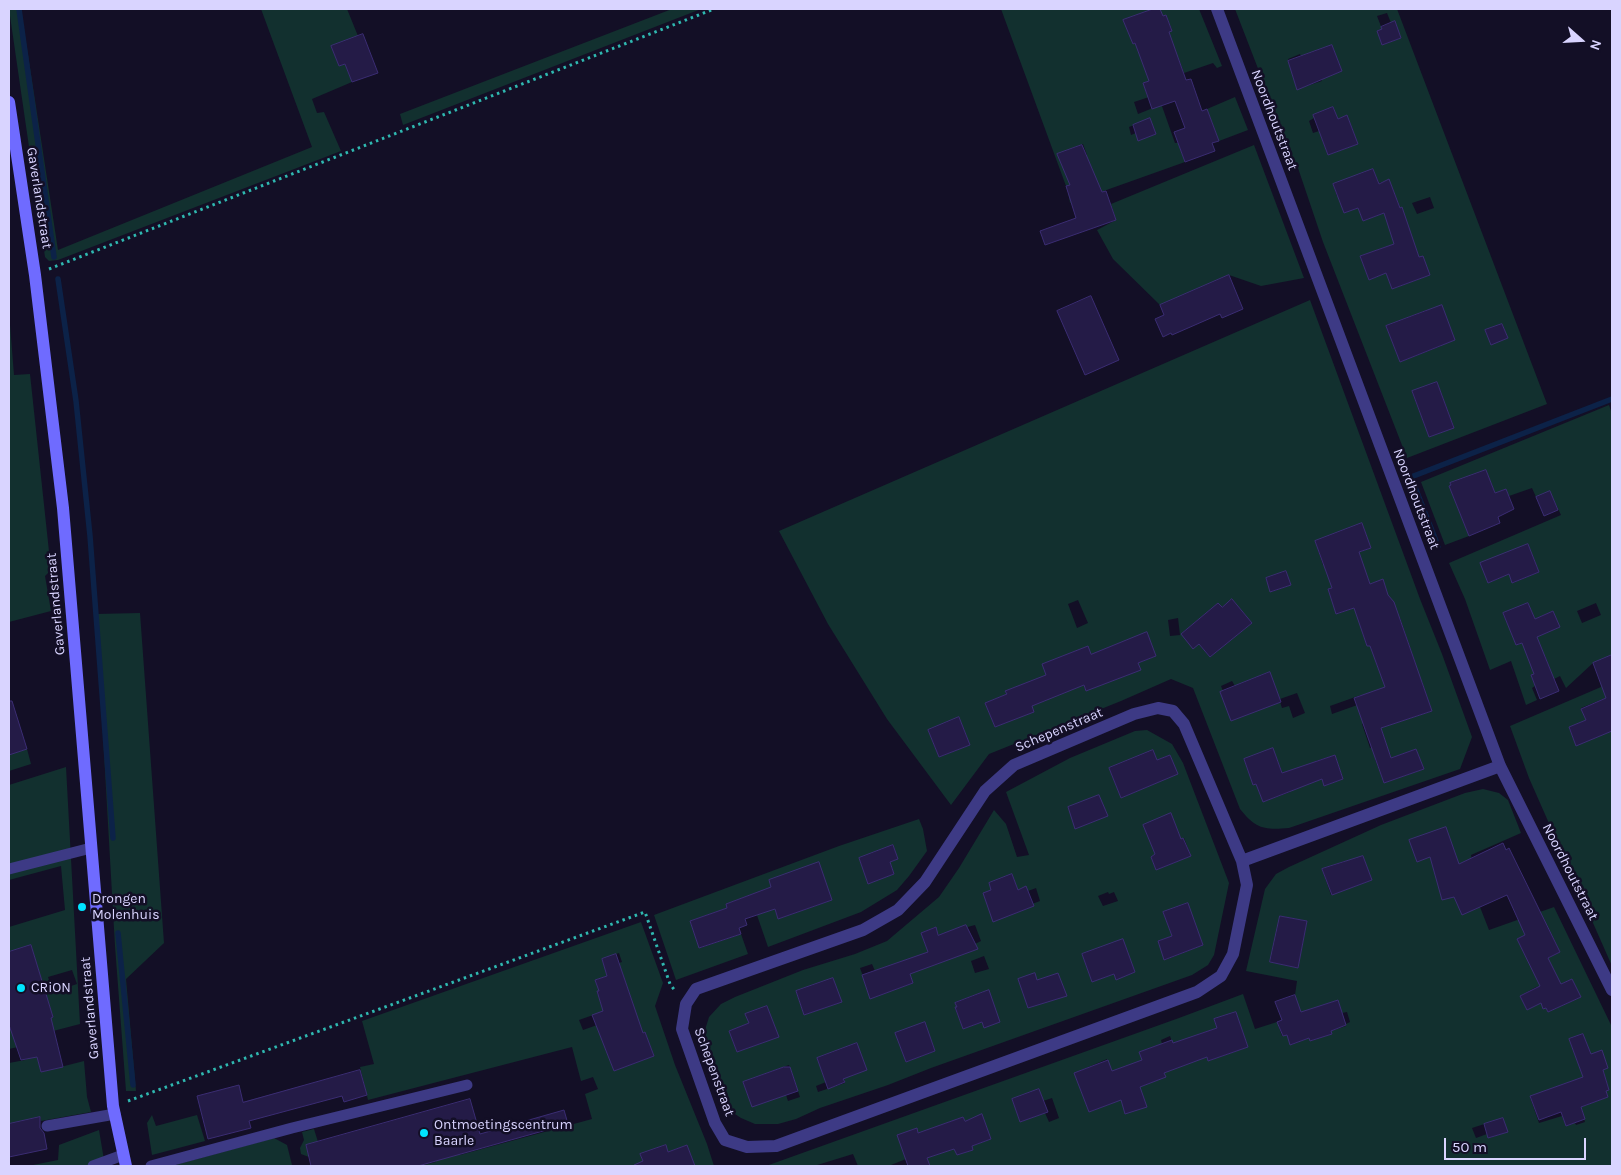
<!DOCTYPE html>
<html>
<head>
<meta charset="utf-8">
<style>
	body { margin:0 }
	#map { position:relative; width:1621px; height:1175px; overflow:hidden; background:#130f26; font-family:Karla,sans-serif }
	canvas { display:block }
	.frame { position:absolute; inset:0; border:10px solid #d9d4ff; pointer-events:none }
	.north { position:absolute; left:1556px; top:15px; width:50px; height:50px; -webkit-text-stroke:4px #130f26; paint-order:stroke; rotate:109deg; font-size:14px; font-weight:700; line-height:20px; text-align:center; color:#d9d4ff }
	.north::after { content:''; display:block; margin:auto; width:18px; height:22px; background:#d9d4ff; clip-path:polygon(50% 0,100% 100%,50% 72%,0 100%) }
	.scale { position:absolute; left:1444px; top:1138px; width:142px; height:22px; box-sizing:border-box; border:2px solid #d9d4ff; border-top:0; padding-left:6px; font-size:15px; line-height:18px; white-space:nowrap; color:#d9d4ff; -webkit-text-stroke:4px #130f26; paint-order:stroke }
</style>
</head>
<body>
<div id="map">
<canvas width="1621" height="1175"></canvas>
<div class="frame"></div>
<div class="north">N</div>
<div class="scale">50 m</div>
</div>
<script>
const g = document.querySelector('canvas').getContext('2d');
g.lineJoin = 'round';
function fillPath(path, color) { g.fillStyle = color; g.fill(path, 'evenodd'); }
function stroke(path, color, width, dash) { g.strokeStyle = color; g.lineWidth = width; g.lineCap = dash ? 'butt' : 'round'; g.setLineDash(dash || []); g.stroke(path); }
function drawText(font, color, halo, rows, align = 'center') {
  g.font = font + ' Karla,sans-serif'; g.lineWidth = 5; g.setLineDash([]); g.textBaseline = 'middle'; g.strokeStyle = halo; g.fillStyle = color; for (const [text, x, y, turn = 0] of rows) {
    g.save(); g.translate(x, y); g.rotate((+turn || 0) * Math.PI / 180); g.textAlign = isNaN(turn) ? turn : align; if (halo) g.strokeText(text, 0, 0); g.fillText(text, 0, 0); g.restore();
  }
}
fillPath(new Path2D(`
	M9,9H21L58,250L312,147L261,9H347L358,36L332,46L339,66L345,64L352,82L312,99L317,113L324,112L341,151L58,260L49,261L45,257Z
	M672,9H701L403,125L400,114Z
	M1001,9H1153L1124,20L1133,44L1135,43L1139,52L1165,33L1172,30L1166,15L1163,16L1160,9H1199L1222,66L1217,68L1213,63L1184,73L1178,57L1149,81L1143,83L1147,95L1157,92L1175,143H1178L1185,162L1070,203L1068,192L1083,186L1070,185L1066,186ZM1149,97L1153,108L1138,114L1134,102ZM1150,119L1156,134L1139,140L1136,133L1131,135L1129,127ZM1083,144L1087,155L1079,158L1058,154Z
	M1235,9H1397L1547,404L1407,458L1323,242L1298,168L1291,154ZM1387,13L1391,23L1395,21L1401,38L1382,45L1377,31L1382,29L1377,16ZM1332,45L1342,71L1321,79L1322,81L1297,89L1288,59L1300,54L1301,56ZM1333,107L1338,119L1347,115L1358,144L1328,155L1319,131L1313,133L1309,121L1314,118L1313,115ZM1373,169L1379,183L1389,180L1400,207L1363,221L1358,208L1344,213L1340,201L1344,194L1337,196L1333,184L1348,179L1349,182L1357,175ZM1430,197L1434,208L1417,214L1412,203ZM1410,234L1419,257L1430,275L1392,289L1385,270L1381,275L1369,280L1360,256L1394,244ZM1427,310L1441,346L1400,362L1386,326ZM1502,324L1508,338L1491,344L1485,330ZM1437,382L1454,427L1429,437L1412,392Z
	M1235,97L1248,130L1219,141L1207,109Z
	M1254,145L1304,278L1261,286L1229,275L1160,305L1113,259L1097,230L1116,220L1111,204Z
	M1310,300L1420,599L1442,654L1472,737L1460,769L1289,828C1264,830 1256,829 1240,809L1193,688L1171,679L1121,701L989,754L951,805L887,719L828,624L779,531ZM1362,523L1371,548L1323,565L1315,541ZM1286,571L1291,585L1271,592L1266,578ZM1367,575L1370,584L1383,580L1388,596L1337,614L1328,589L1331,588V586ZM1232,599L1252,623L1210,657L1199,644L1181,634L1218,603L1222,607ZM1078,600L1088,623L1077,628L1068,604ZM1178,618L1180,635L1170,636L1168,620ZM1400,618L1416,665L1382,678L1376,663L1375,643L1367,646L1362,632ZM1115,645L1156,656L1138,663ZM1087,647L1086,691L1083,684L1056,696ZM1269,672L1280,699L1297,693L1305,713L1293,718L1289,706L1282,708L1280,702L1223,691L1221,686L1232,681L1235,686ZM1422,682L1432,711L1408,719L1420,683ZM1005,691L1033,711L995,727L985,703L1007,694ZM1361,695L1363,703L1332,714L1330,706ZM959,717L970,745L939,757L928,730ZM1378,718L1385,742L1370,748L1362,724ZM1273,749L1290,792L1263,802L1256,784L1253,785L1244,759ZM1416,749L1424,769L1384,783L1375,759L1390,753L1391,758ZM1335,755L1343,779L1324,786L1316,761Z
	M9,312L14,375L30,374L51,570L45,576L51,611L9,622Z
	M1609,405L1612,414V655L1593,663L1566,688L1560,676L1554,679L1545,656L1530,662L1534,674L1531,675L1535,686L1532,688L1537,700L1526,705L1511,661L1490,670L1465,599L1449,563L1561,515L1550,492L1536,497L1532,488L1509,496L1506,489L1495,493L1486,470L1450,483L1451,485L1449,486L1469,536L1445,545L1421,482ZM1528,544L1539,572L1513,583L1509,574L1488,583ZM1528,603L1535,619L1553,611L1559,627L1517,645L1503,614ZM1596,603L1601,615L1582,623L1577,611Z
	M140,613L164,943L126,979L136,1091H126L115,946L96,614Z
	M1612,676V684L1604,687L1608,697L1581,708L1586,720L1569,728L1576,745L1612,731V966L1529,778L1510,726L1601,687L1600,680Z
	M1147,730L1172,744L1183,763L1229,883L1214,955L1208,965L1192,975L931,1068L888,1085L820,1108L796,1119L778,1124H755L741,1118L732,1112L714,1076L707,1053L705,1030L709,1017L721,1004L735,997L803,970L855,954L887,941L939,897L959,868L994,810L1006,824L1017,857L1029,855L1006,792L1070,758L1135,731ZM1153,750L1157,760L1170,755L1177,774L1121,798L1109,768ZM1171,814L1179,834L1177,835L1179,840L1184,838L1191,856L1156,870L1151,857L1155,854L1144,825ZM1012,874L1018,890L1026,887L1028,891L1036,888L1040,901L1032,904L1033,906L1016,913H1000L989,883ZM1108,892L1109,894L1114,892L1118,901L1103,906L1098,896ZM1187,903L1203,945L1165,960L1158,941L1172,936L1163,912ZM975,925L981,941L933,965L921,933L935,927L938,935ZM1123,940L1135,972L1116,979L1114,974L1092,982L1082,954ZM984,956L989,969L975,973L971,961ZM905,961L913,983L871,998L860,968L872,964L875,971ZM833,978L841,1002L804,1015L796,991ZM983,992L984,1028L982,1022L963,1029L955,1008L957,1007L956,1002ZM767,1006L778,1037L737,1052L729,1031L749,1023L746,1014ZM925,1023L935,1051L906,1062L896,1033ZM857,1043L844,1079L845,1083L818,1092L816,1086L826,1082L817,1058ZM789,1065L800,1097L788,1101L786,1095L752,1106L743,1082Z
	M27,749L31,764L9,771L10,754Z
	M66,767L80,1024L30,1037L31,1044L9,1049V1025L11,1030L53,1017L31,945L9,952V927L65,910L61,866L9,880V785ZM72,970L77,984L53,992L48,977Z
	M1483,789L1499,793L1508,800L1521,833L1471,855L1480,907L1489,930L1554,907L1612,1027V1166H930L917,1129L906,1159L891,1165V1166H858L853,1154L814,1166H766L1179,1018L1243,994L1255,1029L1277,1022L1282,1036L1287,1035L1291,1045L1309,1038L1311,1041L1332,1034L1331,1031L1346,1026V1024L1350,1022L1347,1012L1342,1013L1338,1000L1323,1005L1325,1012L1301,1014L1295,995L1297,981L1246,971L1265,889L1276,874L1289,867L1381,825L1465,793ZM1363,856L1372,880L1331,895L1322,869L1345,861L1347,866L1350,861ZM1280,916L1307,921L1298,968L1270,962ZM1547,925L1560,952L1531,967L1517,939ZM1572,979L1581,997L1548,1012L1546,1008L1543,1009L1542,1005L1544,1004L1543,1002L1527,1010L1520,996L1536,987L1561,984ZM1236,1012L1248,1047L1208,1061L1199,1034L1217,1028L1214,1019ZM1583,1034L1591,1054L1603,1069L1609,1090L1606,1091L1608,1097L1581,1107L1585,1122L1576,1125L1575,1123L1566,1126L1562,1116L1539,1123L1530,1097L1584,1079L1569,1039ZM1170,1036L1181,1066L1164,1073L1165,1077L1142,1086V1060L1139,1052L1162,1044L1161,1040ZM1107,1059L1114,1077L1105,1081L1113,1103L1089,1112L1075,1073ZM1039,1089L1043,1101L1052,1098L1059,1118L1049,1122L1045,1113L1020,1122L1012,1099ZM982,1115L991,1139L972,1146L973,1150L957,1155L944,1124L963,1117L965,1121ZM1503,1118L1507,1132L1489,1138L1487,1134L1476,1138L1472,1128Z
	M919,819L923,829L927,851L909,876L897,890L861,912L768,947L750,895L726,904L727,908L690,921L700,948L741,934L748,954L676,980L654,915L839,846ZM893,845L898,859L890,862L894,874L868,883L859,858ZM769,891L832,900L778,919Z
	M641,922L663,983L655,1006L675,1065L707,1144L714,1166H695L687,1145L668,1152L665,1145L640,1154L645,1166H420L436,1162L430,1137L453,1130L460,1155L592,1119L585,1094L598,1089L593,1077L581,1081L572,1047L368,1100L360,1067L374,1064L362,1021ZM619,953L622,962L619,963L635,1010L609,1019L601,1004L597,992L599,991L595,980L607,976L602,959ZM596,1014L600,1024L583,1030L579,1020ZM645,1032L654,1056L614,1071L604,1044Z
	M36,1053L41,1072L84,1061L87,1097L91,1112L41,1121L40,1117L9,1124V1063L25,1060Z
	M152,1115L156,1126L197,1115L205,1141L152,1155L147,1123Z
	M314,1129L318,1142L306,1145L309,1157L301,1154L300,1148L304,1140L302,1132Z
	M99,1130L105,1166H28L58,1160L59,1145Z
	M274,1138L287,1145L292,1165L291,1166H171Z`), '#12302f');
stroke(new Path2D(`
	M19,9L54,257
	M58,279L76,401L90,536L113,838
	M1438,546L1411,477L1612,399
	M118,933L133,1085`), '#0c2248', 5.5);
const building = new Path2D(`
	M1153,9H1160L1163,16L1166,15L1172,31L1169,32L1186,80L1191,79L1202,111L1207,109L1219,141L1212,143L1215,151L1185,162L1174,132L1185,128L1175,101L1152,109L1143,83L1149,81L1135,43L1133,44L1123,20Z
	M1395,21L1401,38L1382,45L1377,31L1382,29L1381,27Z
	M363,34L378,73L352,82L345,64L339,66L331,46Z
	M1332,45L1342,71L1297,90L1288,61Z
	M1333,107L1338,119L1347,115L1358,144L1328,155L1313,115Z
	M1150,118L1156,134L1138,141L1133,125Z
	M1082,145L1102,192L1106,191L1116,220L1045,245L1040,231L1076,218L1066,186L1070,185L1057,154Z
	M1373,169L1379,184L1389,179L1400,208L1402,207L1419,257L1423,256L1430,275L1392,289L1386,273L1369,280L1360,256L1394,244L1384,213L1363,221L1358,208L1344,213L1333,184Z
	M1229,275L1243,309L1222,318L1220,314L1172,335L1171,333L1163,337L1155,319L1164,315L1160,305Z
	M1091,296L1119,360L1085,375L1057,311Z
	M1442,305L1455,340L1400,362L1386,326Z
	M1502,324L1508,338L1491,345L1485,330Z
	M1437,382L1454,428L1429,437L1412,391Z
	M1486,470L1495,493L1506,489L1514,509L1498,517L1500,523L1469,536L1449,486L1451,485L1450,483Z
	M1550,491L1558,510L1544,516L1536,497Z
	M1362,523L1371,548L1359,552L1370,584L1383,579L1388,595L1394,602L1432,711L1381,728L1391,758L1416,749L1424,769L1384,783L1354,698L1385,687L1370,646H1367L1354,608L1336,614L1328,589L1332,588L1315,541Z
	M1528,544L1539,572L1512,583L1509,574L1488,583L1480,563Z
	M1286,571L1291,585L1270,592L1266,578Z
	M1232,599L1252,623L1210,657L1199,644L1193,649L1181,634L1218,603L1222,607Z
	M1528,603L1535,619L1553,611L1560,627L1537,637L1559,691L1540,699L1531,675L1534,674L1522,643L1516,645L1503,613Z
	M1147,632L1156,656L1138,663L1141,670L1086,691L1084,685L1032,706L1034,712L995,727L985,703L1007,694L1005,691L1046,675L1042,664L1088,646L1091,654Z
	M1612,655V731L1576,746L1569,727L1586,720L1581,709L1606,698L1593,663Z
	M1270,672L1281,702L1231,721L1220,692Z
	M9,701H12L27,749L9,755Z
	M959,717L970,745L939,757L928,730Z
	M1273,748L1282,773L1335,755L1343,779L1324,786L1322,779L1263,802L1256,784L1253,785L1244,759Z
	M1153,750L1157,760L1170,755L1178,774L1121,798L1109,768Z
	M1099,795L1108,816L1075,829L1068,807Z
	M1171,813L1181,839L1183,838L1191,856L1156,870L1151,857L1155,854L1143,825Z
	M1446,827L1459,864L1503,843L1506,850L1509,848L1560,952L1548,958L1561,984L1572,979L1581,997L1548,1012L1546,1008L1543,1009L1541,1003L1527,1010L1520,996L1540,986L1517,939L1525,935L1507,895L1462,915L1454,897L1442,900L1430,857L1417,862L1409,840Z
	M893,845L898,859L890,862L894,874L868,884L859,858Z
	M1363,856L1372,880L1332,895L1322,869Z
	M819,862L832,900L778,919L775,909L745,919L747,925L739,928L741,934L699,948L690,921L727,908L726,904L771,887L769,880Z
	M1012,874L1018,890L1026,886L1034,906L993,922L983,893L991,890L989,883Z
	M1188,903L1203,945L1164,960L1158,941L1172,936L1163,912Z
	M1280,916L1307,921L1298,968L1270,962Z
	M966,925L978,949L910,974L913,983L870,999L862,975L928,952L921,933L936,927L938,935Z
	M1123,939L1135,972L1116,980L1114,974L1092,982L1082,954Z
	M31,945L53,1017L51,1018L63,1067L41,1072L37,1057L21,1060L9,1025V952Z
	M616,954L643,1033L645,1032L654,1056L614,1071L592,1015L603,1011L597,991H599L595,980L607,976L602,959Z
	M1035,973L1037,980L1058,973L1067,996L1028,1008L1018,979Z
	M833,978L842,1002L804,1015L796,991Z
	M989,990L1000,1022L984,1028L982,1022L963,1029L955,1007H957L955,1003Z
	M1295,995L1301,1012L1338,1000L1346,1025L1331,1031L1332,1034L1310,1041L1309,1038L1290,1045L1287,1035L1283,1036L1277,1022L1282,1020L1275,1002Z
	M767,1006L779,1037L737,1052L729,1031L749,1023L745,1014Z
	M1236,1012L1248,1047L1208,1061L1207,1057L1164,1073L1166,1077L1140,1087L1147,1107L1125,1114L1121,1100L1089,1112L1074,1073L1108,1060L1112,1071L1142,1060L1139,1052L1172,1040L1173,1043L1217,1028L1214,1019Z
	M925,1022L935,1051L906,1062L895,1033Z
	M1583,1034L1591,1054L1602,1050L1608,1068L1603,1070L1609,1090L1606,1091L1608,1097L1581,1107L1585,1119L1566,1126L1561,1112L1539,1120L1530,1096L1583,1077L1569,1039Z
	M857,1043L867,1070L843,1079L845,1082L828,1089L817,1058Z
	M784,1067H790L798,1091L752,1107L743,1082Z
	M360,1070L367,1095L344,1102L342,1096L249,1121L251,1128L208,1139L197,1096L239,1085L243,1102Z
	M1039,1089L1048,1112L1020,1122L1012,1099Z
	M470,1099L480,1134L564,1110L568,1124L418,1166H311L306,1145Z
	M982,1114L991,1139L972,1146L973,1150L957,1155L954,1149L927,1158L930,1166H908L897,1135L917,1128L918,1133L963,1117L965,1121Z
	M40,1117V1128L44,1133L47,1149L9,1157V1124Z
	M1503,1118L1508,1132L1488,1138L1484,1124Z
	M666,1145L668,1152L687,1145L695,1166H634V1165L643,1161L640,1154Z`);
fillPath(building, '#241b47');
stroke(building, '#3b2d73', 1);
stroke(new Path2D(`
	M49,269L714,9
	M128,1101L645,912L670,984L676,992`), '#2fb8b0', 3, [2.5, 4]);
stroke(new Path2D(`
	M9,869L91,848
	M47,1126L115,1114
	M93,1166L123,1155
	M151,1166L292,1128L467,1085`), '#3d3a85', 11);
stroke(new Path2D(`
	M1217,9L1500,766L1612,990
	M1242,861L1184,724L1173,711L1158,708L1134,714L1014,765L985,791L925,882L898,910L863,930L696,989L686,1004L682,1029L715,1123L725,1140L747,1147L776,1146L1197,992L1221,976L1233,954L1247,885L1242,861L1500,766`), '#3d3a85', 12);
stroke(new Path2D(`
	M9,102L35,275L63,508L113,1106L126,1166`), '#6f6bff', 12);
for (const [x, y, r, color] of [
	[82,907,5,"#00e5ff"],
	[21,988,5,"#00e5ff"],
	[424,1133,5,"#00e5ff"]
]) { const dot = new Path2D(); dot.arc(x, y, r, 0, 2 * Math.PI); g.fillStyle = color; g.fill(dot); stroke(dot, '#130f26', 2); }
drawText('14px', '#d9d4ff', '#130f26', [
	["Noordhoutstraat",1274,120,69],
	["Gaverlandstraat",39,198,81],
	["Noordhoutstraat",1416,499,69],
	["Gaverlandstraat",56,604,-95],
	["Schepenstraat",1059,730,-23],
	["Noordhoutstraat",1570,872,63],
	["Gaverlandstraat",90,1008,-95],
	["Schepenstraat",714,1072,70]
]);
drawText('14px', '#d9d4ff', '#130f26', [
	["Drongen",92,899],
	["Molenhuis",92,915],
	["CRiON",31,988],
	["Ontmoetingscentrum",434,1125],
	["Baarle",434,1141]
], 'left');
</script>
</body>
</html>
